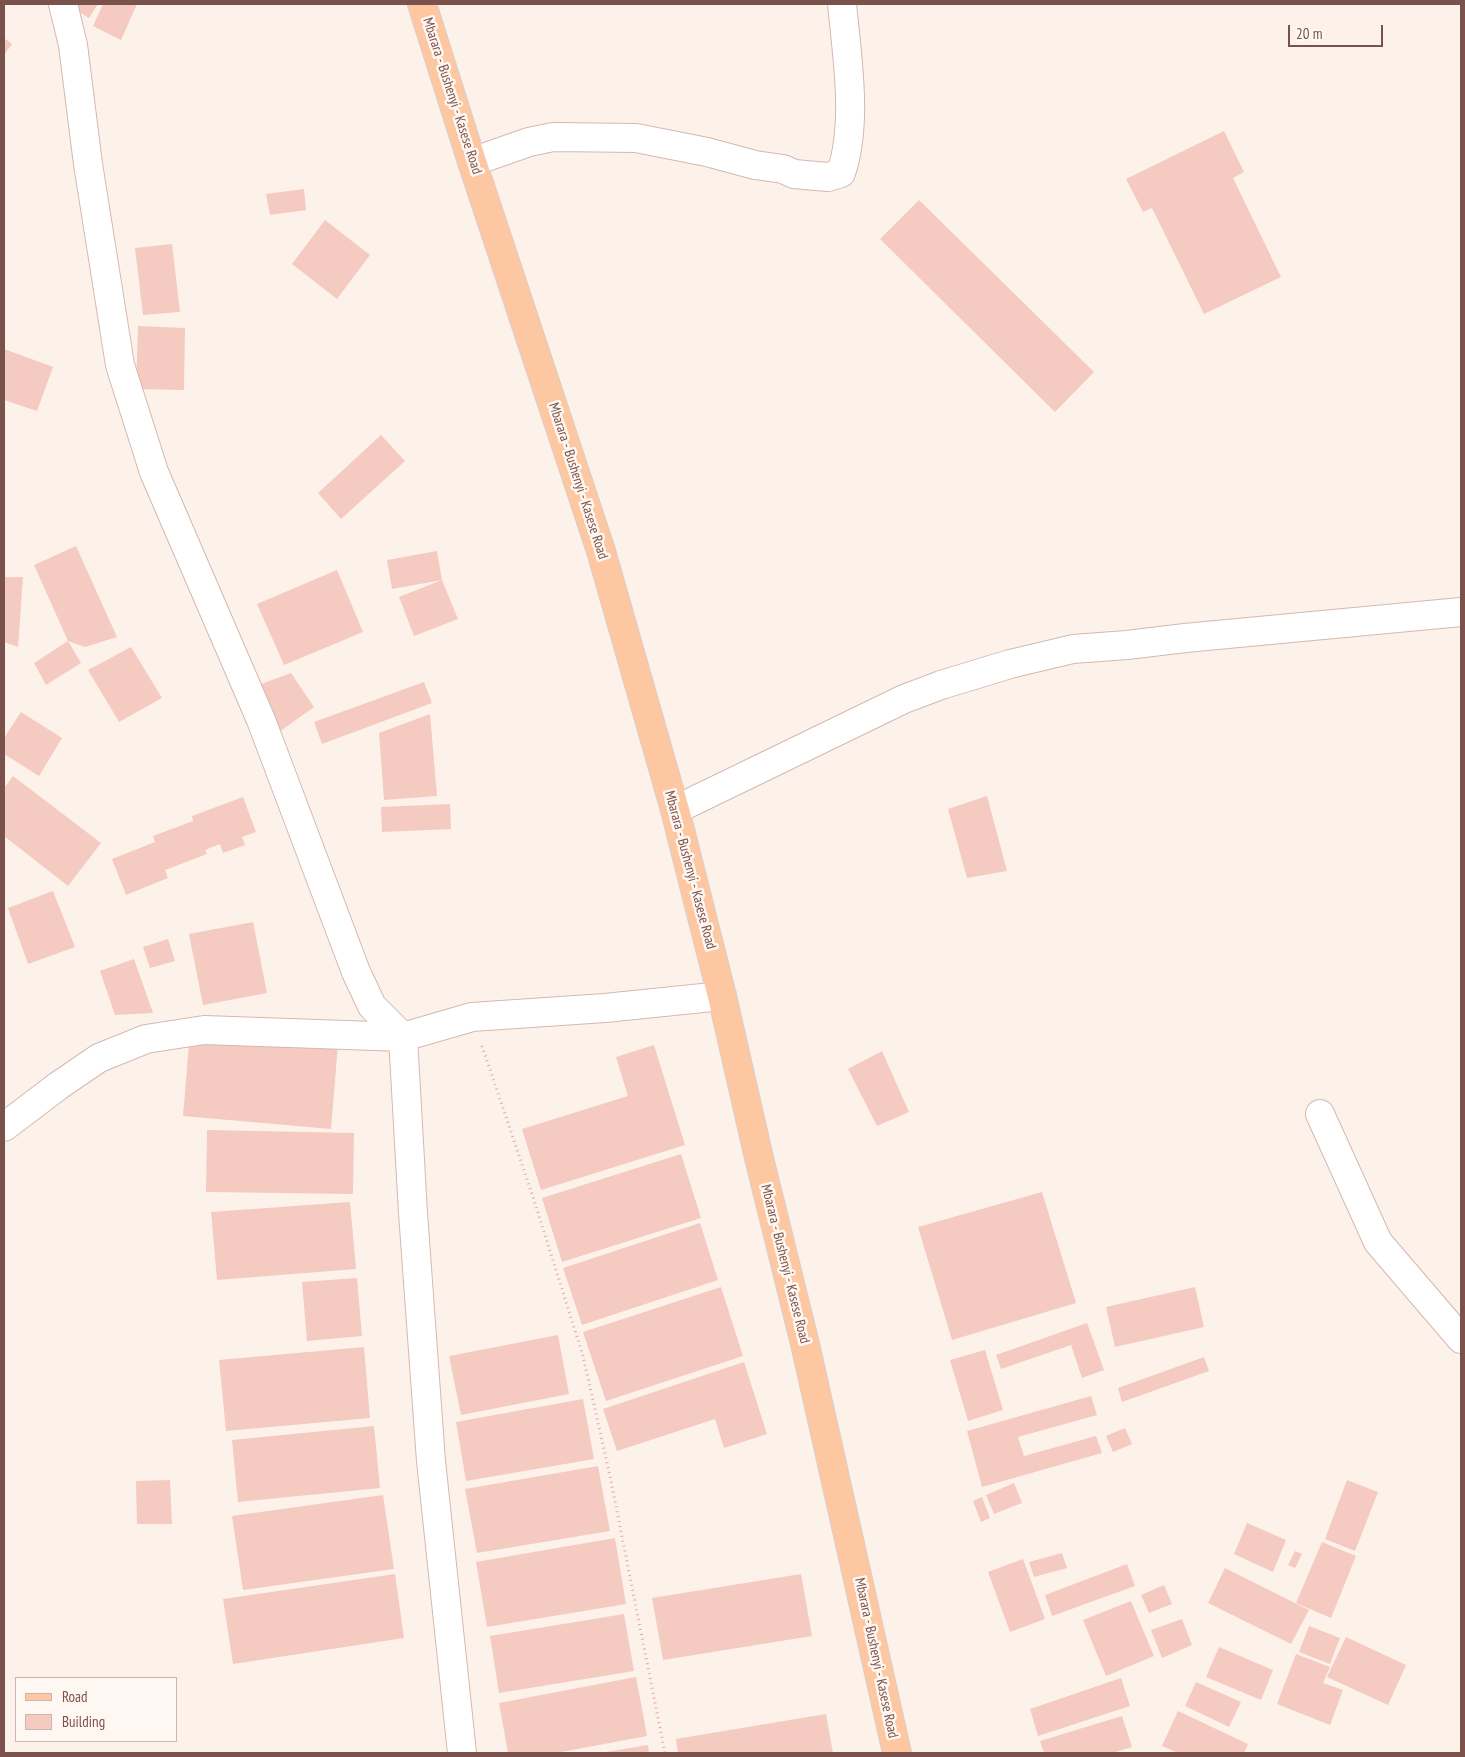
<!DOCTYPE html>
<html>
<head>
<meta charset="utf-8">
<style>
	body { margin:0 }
	#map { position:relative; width:1465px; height:1757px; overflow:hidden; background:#fdf2ea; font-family:"PT Sans Narrow",sans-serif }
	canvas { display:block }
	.frame { position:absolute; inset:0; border:5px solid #7a524b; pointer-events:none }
	.legend { position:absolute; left:15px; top:1677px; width:162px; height:65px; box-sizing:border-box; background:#fff7f1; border:1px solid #cab5af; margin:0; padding:6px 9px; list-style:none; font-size:15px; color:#7a524b }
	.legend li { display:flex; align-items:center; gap:10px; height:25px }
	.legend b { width:25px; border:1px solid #cab5af }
	.scale { position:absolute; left:1288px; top:25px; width:95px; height:22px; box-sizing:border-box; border:2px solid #7a524b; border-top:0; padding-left:6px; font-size:15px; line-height:18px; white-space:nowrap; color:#7a524b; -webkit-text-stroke:4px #fff7f1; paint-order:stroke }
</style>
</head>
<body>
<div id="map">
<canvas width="1465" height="1757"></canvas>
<div class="frame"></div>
<ul class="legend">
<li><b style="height:6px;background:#fdc7a2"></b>Road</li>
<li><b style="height:14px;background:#f4cac1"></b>Building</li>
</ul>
<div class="scale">20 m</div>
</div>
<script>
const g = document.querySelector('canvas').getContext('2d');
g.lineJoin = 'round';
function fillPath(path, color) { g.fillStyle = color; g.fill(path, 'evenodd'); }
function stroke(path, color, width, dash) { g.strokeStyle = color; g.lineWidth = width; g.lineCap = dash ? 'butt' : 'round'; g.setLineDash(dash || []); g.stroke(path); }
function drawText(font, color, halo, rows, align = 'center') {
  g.font = font + ' "PT Sans Narrow",sans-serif'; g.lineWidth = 5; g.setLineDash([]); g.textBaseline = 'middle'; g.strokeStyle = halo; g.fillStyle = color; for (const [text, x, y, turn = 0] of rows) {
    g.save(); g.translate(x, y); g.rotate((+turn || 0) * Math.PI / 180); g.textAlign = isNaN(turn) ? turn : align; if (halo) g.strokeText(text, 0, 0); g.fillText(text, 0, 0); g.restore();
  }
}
fillPath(new Path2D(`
	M74,4H98L89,18L74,9Z
	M103,4H137L121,40L93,26Z
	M4,38L12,44L4,55Z
	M1224,131L1244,172L1233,178L1281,277L1204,314L1152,208L1143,212L1126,179Z
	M304,189L306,210L270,215L266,194Z
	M919,200L1094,372L1055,412L880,239Z
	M325,220L370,255L337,299L292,264Z
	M172,244L180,312L143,315L135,248Z
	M138,326L185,328L184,390L136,389Z
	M4,349L53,367L37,411L4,400Z
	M381,435L405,461L341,519L318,493Z
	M76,546L117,637L85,647L68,641L34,565Z
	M437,551L442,580L392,589L387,560Z
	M337,570L363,632L284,665L257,604Z
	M4,577H23L18,647L4,642Z
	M442,580L458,619L414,636L399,597Z
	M68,641L81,663L46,685L34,663Z
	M131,647L162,698L119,722L88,670Z
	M291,673L314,707L279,732L261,684Z
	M424,682L432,703L322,744L314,722Z
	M21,712L62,738L39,776L4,754V738Z
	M430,714L437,796L384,800L379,733Z
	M13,776L101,843L68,886L4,836V788Z
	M987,796L1007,871L967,878L948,809Z
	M243,797L256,832L242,837L245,845L223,853L220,844L205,850L207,854L165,870L168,878L126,895L112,859L155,842L153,836L193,821L192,816Z
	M450,804L451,829L382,832L381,807Z
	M53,891L75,947L28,964L8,908Z
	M253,922L267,993L203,1005L189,934Z
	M168,939L175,961L150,968L143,947Z
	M134,959L153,1013L115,1015L100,971Z
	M190,1032L338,1044L331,1129L183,1116Z
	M654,1045L685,1145L541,1190L522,1129L628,1096L616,1057Z
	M882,1051L909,1112L877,1126L848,1069Z
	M207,1130L354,1133L353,1194L206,1192Z
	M681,1154L701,1218L562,1262L542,1198Z
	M1042,1192L1076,1303L952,1340L918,1227Z
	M350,1202L356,1269L217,1280L211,1212Z
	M700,1223L718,1280L582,1325L563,1268Z
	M357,1278L362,1336L307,1341L302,1282Z
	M721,1287L743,1356L606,1401L583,1332Z
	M1195,1287L1204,1327L1115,1347L1106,1307Z
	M1087,1323L1104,1370L1082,1378L1071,1345L1001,1369L996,1355Z
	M558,1335L569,1394L461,1415L449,1356Z
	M364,1347L370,1418L226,1431L219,1360Z
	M985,1350L1003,1410L968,1421L950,1360Z
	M1204,1357L1209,1371L1122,1402L1118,1388Z
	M744,1362L767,1434L724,1448L715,1419L617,1451L603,1409Z
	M1091,1396L1097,1415L1018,1437L1024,1456L1096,1436L1102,1453L982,1487L967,1431Z
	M583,1399L594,1459L466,1481L456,1422Z
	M374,1426L380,1488L238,1502L232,1440Z
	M1125,1428L1132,1444L1113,1452L1106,1436Z
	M598,1466L610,1531L477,1553L465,1489Z
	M170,1480L172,1524H137L136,1481Z
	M1347,1480L1378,1492L1355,1551L1325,1539Z
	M1014,1483L1022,1503L994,1514L986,1495Z
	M383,1495L394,1569L243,1590L232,1516Z
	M982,1497L990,1518L981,1522L973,1501Z
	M1247,1523L1286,1540L1273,1572L1234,1554Z
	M615,1538L626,1604L487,1627L476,1562Z
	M1322,1542L1356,1556L1331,1618L1296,1603Z
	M1295,1551L1302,1554L1295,1568L1288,1565Z
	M1062,1553L1067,1568L1034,1577L1029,1562Z
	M1023,1559L1045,1619L1010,1632L988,1572Z
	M1127,1564L1135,1586L1052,1616L1045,1595Z
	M1225,1568L1309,1610L1291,1644L1208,1603Z
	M395,1574L404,1638L233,1664L223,1599Z
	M801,1574L812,1636L663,1660L652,1598Z
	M1164,1585L1172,1604L1149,1613L1141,1595Z
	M1131,1601L1154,1656L1106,1676L1083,1620Z
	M624,1614L634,1671L499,1693L490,1636Z
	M1182,1619L1192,1645L1162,1658L1151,1630Z
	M1309,1626L1340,1638L1330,1664L1299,1652Z
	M1346,1637L1406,1665L1388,1705L1327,1677Z
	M1219,1647L1273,1670L1261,1700L1206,1677Z
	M1296,1654L1330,1667L1323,1683L1343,1690L1330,1725L1277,1704Z
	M636,1677L647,1736L556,1753H508L499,1703Z
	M1121,1678L1130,1706L1038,1736L1030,1709Z
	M1196,1682L1241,1702L1229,1727L1185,1706Z
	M1178,1711L1248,1744L1244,1753H1178L1162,1746Z
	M826,1714L833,1753H678L676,1739Z
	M1122,1716L1132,1747L1112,1753H1044L1040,1741Z
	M648,1745L649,1753H606V1752Z`), '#f4cac1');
const minor = new Path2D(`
	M63,4L73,45L88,164L120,365L154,472L261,720L356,972L372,1006L403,1037L413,1213L431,1461L462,1753
	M472,162L529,142L553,137L636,138L707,152L755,165L783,169L794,174L828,177L841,173C858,123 847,56 842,4
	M675,810L904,699L941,685L1010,664L1073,649L1127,645L1185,638L1461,612
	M1320,1114L1378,1242L1461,1339
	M4,1127L58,1086L99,1058L146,1039L204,1030L403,1037L472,1017L605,1008L722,996`);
const primary = new Path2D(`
	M422,4L472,162L601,551L675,810L722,996L759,1158L805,1344L897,1753`);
stroke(minor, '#d3b9b1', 30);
stroke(primary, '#dacfcd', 30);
stroke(new Path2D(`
	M482,1046L534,1200L583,1356L610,1476L665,1753`), '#daaca3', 3, [1, 4]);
stroke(minor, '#fff', 28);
stroke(primary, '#fdc7a2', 28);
drawText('14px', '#7a524b', '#fff7f1', [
	["Mbarara - Bushenyi - Kasese Road",452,96,72],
	["Mbarara - Bushenyi - Kasese Road",578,481,72],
	["Mbarara - Bushenyi - Kasese Road",690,870,75],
	["Mbarara - Bushenyi - Kasese Road",785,1264,76],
	["Mbarara - Bushenyi - Kasese Road",876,1658,78]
]);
</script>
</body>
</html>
